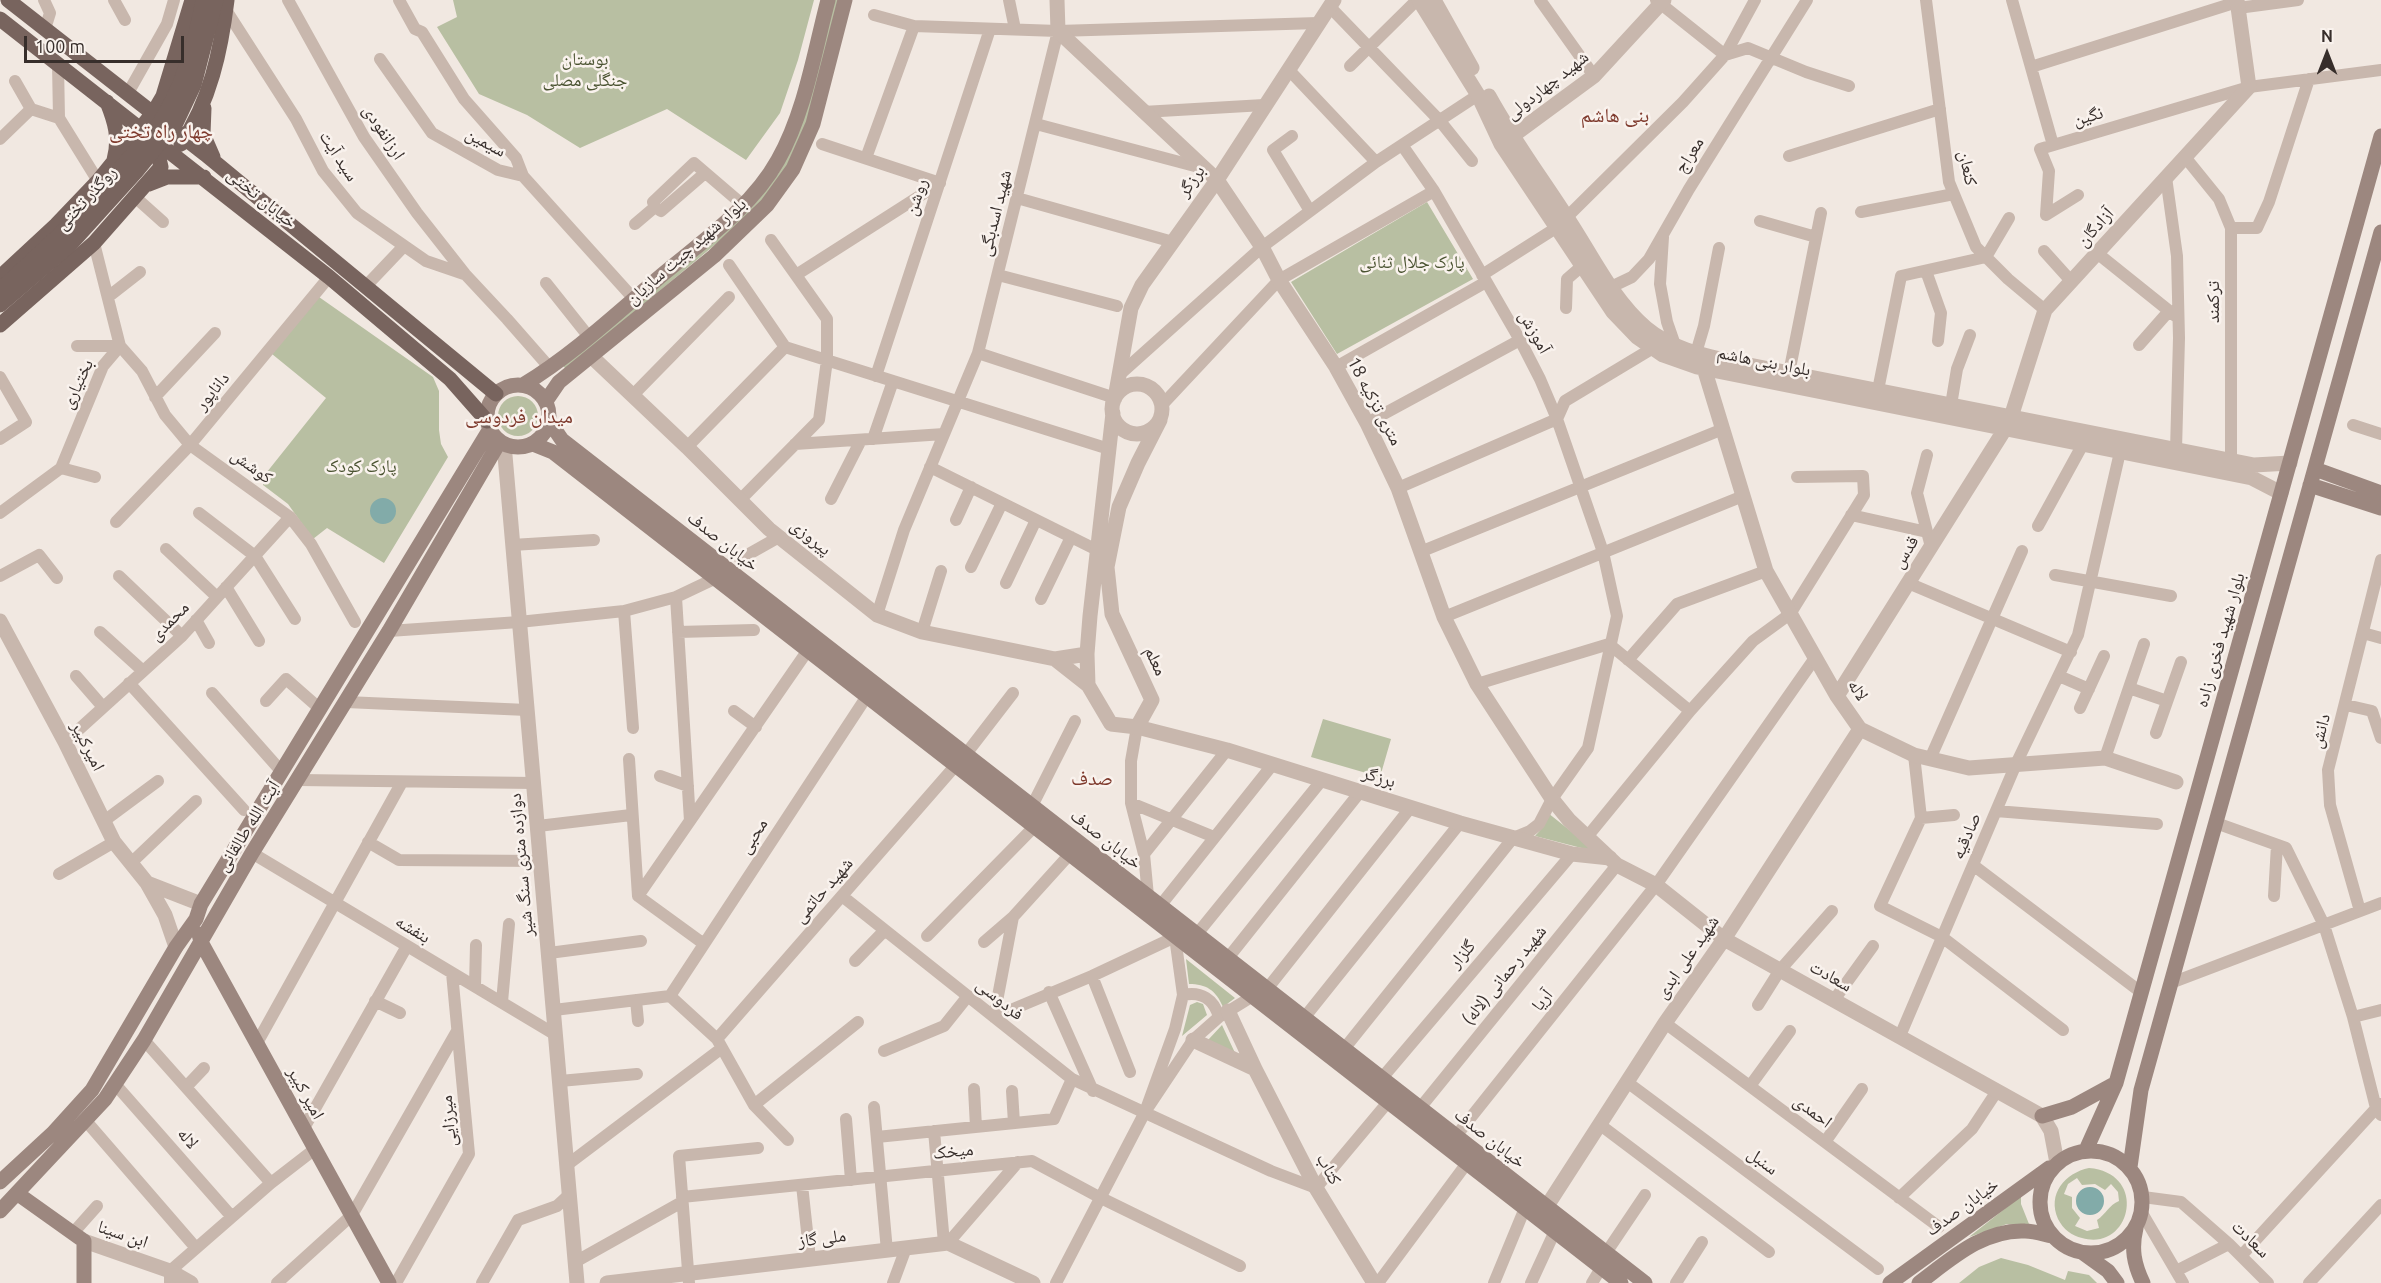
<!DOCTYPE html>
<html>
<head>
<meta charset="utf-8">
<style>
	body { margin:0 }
	#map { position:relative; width:2381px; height:1283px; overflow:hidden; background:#f1e8e1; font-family:Ubuntu,sans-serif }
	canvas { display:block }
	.north { position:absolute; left:2297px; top:24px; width:60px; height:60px; -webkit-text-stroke:4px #f9f2ed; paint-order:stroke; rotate:0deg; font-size:16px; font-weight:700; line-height:24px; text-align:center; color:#372e2b }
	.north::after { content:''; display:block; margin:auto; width:21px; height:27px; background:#372e2b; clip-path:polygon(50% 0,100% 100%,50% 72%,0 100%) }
	.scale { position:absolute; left:24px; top:36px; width:160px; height:27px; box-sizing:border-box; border:3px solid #372e2b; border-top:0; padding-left:8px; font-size:18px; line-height:21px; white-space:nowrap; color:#372e2b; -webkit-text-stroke:4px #f9f2ed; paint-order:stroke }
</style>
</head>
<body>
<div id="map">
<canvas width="2381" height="1283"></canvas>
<div class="north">N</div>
<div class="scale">100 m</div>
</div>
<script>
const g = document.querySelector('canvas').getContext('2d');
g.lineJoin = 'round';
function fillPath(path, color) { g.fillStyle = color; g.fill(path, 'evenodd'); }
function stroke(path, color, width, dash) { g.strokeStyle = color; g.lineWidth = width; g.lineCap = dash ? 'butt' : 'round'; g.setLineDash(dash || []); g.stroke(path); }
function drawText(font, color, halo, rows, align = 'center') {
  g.font = font + ' Ubuntu,"Noto Naskh Arabic",sans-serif'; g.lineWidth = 5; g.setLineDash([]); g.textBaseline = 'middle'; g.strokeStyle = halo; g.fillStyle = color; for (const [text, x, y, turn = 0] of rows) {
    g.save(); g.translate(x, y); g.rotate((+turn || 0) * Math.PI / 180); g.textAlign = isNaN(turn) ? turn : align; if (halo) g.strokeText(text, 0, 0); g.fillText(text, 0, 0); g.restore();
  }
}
fillPath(new Path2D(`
	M453,0H814L798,60L780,113L746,160L667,109L580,148L527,115L479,94L437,27L457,17Z
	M835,0H841L803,138L777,184L741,223L566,369L562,365L753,206L778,174L791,149Z
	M1427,202L1473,279L1337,354L1291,282Z
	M319,297L433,377L439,391V430L441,444L448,457L384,563L327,528L313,539L288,504L263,485V477L326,398L272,354Z
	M498 416a20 20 0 1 1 40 0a20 20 0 1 1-40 0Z
	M1323,719L1391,739L1380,777L1311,757Z
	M1548,813L1597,852L1535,836L1544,826Z
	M1186,959L1235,998L1223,1007C1216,990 1206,984 1189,984Z
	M1197,1002L1203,1004L1207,1015L1182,1036L1190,1005Z
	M1222,1025L1236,1055L1208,1040Z
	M2089,1168C2149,1173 2131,1252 2082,1238C2072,1236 2063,1229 2058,1219C2047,1194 2065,1173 2089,1168ZM2077,1178L2082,1185L2095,1184L2105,1190L2111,1184L2118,1192L2119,1201C2109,1205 2106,1214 2097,1220L2099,1228L2087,1231L2075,1226L2080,1218L2072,1208V1197L2064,1194L2068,1184Z
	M2021,1196V1204L2029,1224H2007L1969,1237Z
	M2001,1258L2028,1265L2065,1280L2068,1271L2089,1275L2097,1283H1959L1979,1267Z`), '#b8bfa2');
fillPath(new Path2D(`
	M370 511a13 13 0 1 1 26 0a13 13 0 1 1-26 0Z
	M2076 1201a14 14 0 1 1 28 0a14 14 0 1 1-28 0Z`), '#82aba9');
stroke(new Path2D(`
	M44,0L50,13L45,29
	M114,0L125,20
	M288,0L364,137L417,213L465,274L507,319L550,368
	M399,0L415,29L422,32L464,99L516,158L523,176
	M1009,0L1015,29
	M1540,0L1594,76
	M1656,0L1725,55L1748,48L1806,72L1849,86
	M1926,0L1949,182L1976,247L2008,279L2045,310
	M2012,0L2053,145
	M1329,6L1440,121L1472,161
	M2238,8L2298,0
	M226,10L296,119L323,171L357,213L426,261L464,274
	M874,15L914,26L1058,31L1318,23
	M380,59L432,133L498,170L523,176L634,299
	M58,64L59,118L98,181
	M1350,66L1417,0
	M2031,67L2237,2
	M1288,69L1376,162
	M15,81L31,109
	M128,93L167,24L174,0
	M1143,112L1264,105
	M1036,124L1206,169
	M1292,136L1273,150L1310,211
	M0,139L31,109L59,118
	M822,144L940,183
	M1789,156L1940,109
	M2185,157L2219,199L2231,228V461
	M866,158L914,26
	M2166,177L2177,256L2179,338L2176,450
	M2078,195L2046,215L2049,171L2040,149L2249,87L2381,70
	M135,197L163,222
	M1017,198L1173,242
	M655,207L661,211L705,173
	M1861,212L1954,194
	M1567,217L1683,102L1725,55L1755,0
	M1760,221L1816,237
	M635,224L655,207L653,202L694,163L743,205
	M2231,228H2257L2269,202L2309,79
	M1663,237L1660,284L1667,322L1675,345
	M2044,251L2071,281
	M2097,253L2178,318
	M729,265L785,347L1109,449
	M1926,271L1941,313L1938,341
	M796,275L940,183
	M998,275L1117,306
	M1482,275L1556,228
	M546,283L589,337
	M366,286L404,246
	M1611,287L1632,277L1649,259L1689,189L1807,0
	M108,297L140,272
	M1566,308L1567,279L1582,266
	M2139,345L2169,311
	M77,346H120L142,371L165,415L190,445L290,517L311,544L355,622
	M978,353L1115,398
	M1696,353L1704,326L1719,248
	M1336,367L1486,282
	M1789,373L1821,213
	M876,376L990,29
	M1118,376L1262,247L1376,162L1478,95
	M0,377L26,422L0,439
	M1878,390L1901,276L1986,257L2009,218
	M633,395L729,297
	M155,397L215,333
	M1162,405L1279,280L1434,191
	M1951,405L1957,369L1970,335
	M1367,423L1520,340
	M2353,425L2381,434
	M873,439L893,381
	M795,444L944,434
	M687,447L785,347
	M1927,455L1917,493L1931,547
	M930,467L1097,550
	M61,468L95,477
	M1398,488L1557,419L1565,401L1653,348
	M831,499L861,440
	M740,500L819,420L827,360V319L771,240
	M0,513L61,468L103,366L120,346L94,243
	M199,513L255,556L295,619
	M1851,515L1927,532
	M956,520L971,487
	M116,522L190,445L329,277
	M2038,526L2083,444
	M512,545L594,540
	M166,549L217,597
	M1420,552L1723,429
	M740,559L779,537
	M971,567L1002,503
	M2055,575L2171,596
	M0,576L39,555L57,578
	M119,576L182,636
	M1006,583L1036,520
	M1908,583L2071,652
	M226,587L259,641
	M676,597L690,821
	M1041,599L1071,537
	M624,611L633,728
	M877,615L904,530L978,353L1058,31
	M1444,617L1743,496
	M196,620L209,643
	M389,631L519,622L624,611L676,597L716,578
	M100,632L143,671
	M678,632L754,630
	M922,632L941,571
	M2363,633L2381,638
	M1628,660L1677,604L1766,571
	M76,676L103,707
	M2059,676L2089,689
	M129,683L244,810
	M1477,684L1609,644L1690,711
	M2129,688L2167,701
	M212,693L281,771
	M266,701L286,679L319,708
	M346,702L527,710
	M2346,705L2372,711L2381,738
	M2080,708L2104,656
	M734,711L756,727
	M1137,727L1131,761V803L1144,854L1148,896
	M2156,733L2181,662
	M65,742L182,636L290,517
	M966,754L1013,693
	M1914,755L1921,818L1880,906L1942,937L2063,1030
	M2105,758L2144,644
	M629,759L638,896L704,944
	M1930,759L2022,551
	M660,776L688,786
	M299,780L534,783
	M1131,803L1214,837
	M1032,806L1075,721
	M1996,811L2157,824
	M1921,818L1954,815
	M104,821L158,781
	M2216,823L2286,848L2324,925L2353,1017L2376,1108L2381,1115
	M538,826L631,815
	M1587,837L1690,711L1753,641L1790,614L1864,495L1863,476L1797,477
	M368,842L399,860L541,861
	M252,853L556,1035
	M1144,854L1227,750
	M131,863L196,801
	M1973,865L2142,993
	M59,874L114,842
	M638,896L808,650
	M842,896L1072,1079L1271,1171L1316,1188L1388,1102
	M2274,896L2277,845
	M1160,906L1273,764
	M2360,911L2330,805L2328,770L2381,560
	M1197,934L1322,780
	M927,936L1034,827
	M984,942L1013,917
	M549,953L641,941
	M1228,958L1360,792
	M855,961L885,930
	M1092,976L1130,1072
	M2171,983L2381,903
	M475,986L476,945
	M1267,989L1411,807
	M1049,992L1093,1091
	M1183,995C1201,991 1214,999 1219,1017
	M670,996L867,696
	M670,996L717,1039L754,1105L788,1140
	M636,1000L638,1021
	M1834,1000L1873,946
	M375,1001L400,1013
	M502,1002L509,924
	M1758,1005L1780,970L1832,911
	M554,1010L670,996
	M994,1017L1092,976L1175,937L1183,995L1175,1029L1145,1112
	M994,1017L1013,917L1070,854
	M2353,1017L2381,1010
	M1304,1018L1460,823
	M1665,1023L1939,1227
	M1900,1036L2016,764L2078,635L2120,452
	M717,1039L956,765
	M144,1040L271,1183
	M257,1043L402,782
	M1344,1049L1513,838L1530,831L1539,824L1552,799L1588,748L1617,616L1603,552L1557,419L1540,379L1520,340L1434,191L1402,145
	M884,1051L944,1026L968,996
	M1382,1078L1572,854
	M560,1081L637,1074
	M1627,1082L1878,1269
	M115,1084L232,1217
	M1750,1086L1790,1031
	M186,1087L204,1068
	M974,1089L976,1127
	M1012,1091L1014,1123
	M754,1105L858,1022
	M874,1107L887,1251
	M1420,1108L1617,865
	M846,1119L851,1180
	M86,1121L196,1248
	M1599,1124L1769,1252
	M304,1128L407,946
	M934,1131L944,1243
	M1456,1136L1656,885L1815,658
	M877,1137L1054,1119L1072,1079
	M1825,1142L1862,1089
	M567,1165L722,1048
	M802,1185L810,1259
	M682,1197L1032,1161L1099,1197L1240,1266
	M2143,1197L2181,1202L2229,1244L2268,1283
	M1899,1198L1972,1129L1997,1091
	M2142,1213L2183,1283
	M73,1233L97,1206
	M948,1243L1018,1162
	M1606,1253L1645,1195
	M2241,1256L2380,1104
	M575,1262L682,1202
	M2176,1271L2229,1244
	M170,1283V1271L271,1183L315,1149
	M277,1283L352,1215L457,1031
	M396,1283L469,1154L452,973
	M482,1283L518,1220L557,1206L570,1194
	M689,1283L679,1156L758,1148
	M893,1283L906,1248
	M1056,1283L1145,1112L1193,1040L1219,1017L1253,996
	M1378,1283L1467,1163
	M1494,1283L1525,1208
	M1531,1283L1555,1231
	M1592,1283L1601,1268
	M1676,1283L1702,1242
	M2309,1283L2381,1205`), '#c8b7ad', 12);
stroke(new Path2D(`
	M1057,0L1058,31L1217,180L1262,247L1279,280L1336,367L1367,423L1398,488L1444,617L1477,684L1552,799L1569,820L1617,865L1656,885L1724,939L2042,1116L2051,1131L2057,1163
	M1419,0L1478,95L1501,144L1613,312L1637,337L1663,355L1697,367L2252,478L2281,493
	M1434,0L1472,68
	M1489,96C1512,138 1540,176 1566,216C1591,253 1611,298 1646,328C1672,350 1707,356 1739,363L2254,465L2290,463
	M1503,143L1594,76L1664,0
	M592,357L687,447L769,529L877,615L922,632L1055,659L1087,654
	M1704,368L1766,571L1837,696L1860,729L1914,755L1969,768L2105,758L2176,782
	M1112 409a25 25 0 1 1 50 0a25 25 0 1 1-50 0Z
	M1115,398L1131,308L1142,285L1217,180L1334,0
	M1113,413L1090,616L1087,654L1088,685L1111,724L1137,727L1227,750L1460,823L1572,854L1610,858
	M2011,417L2045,310L2249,87L2237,0
	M504,444L577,1283
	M0,621L65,742L114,842L147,883L165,915L176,947
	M1055,659L1088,685
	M1837,696L2005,429
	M1137,727L1152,700L1112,614L1107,567L1119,507L1138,463L1160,420
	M147,883L201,904
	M1228,1011L1255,1069L1316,1188L1374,1283
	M1193,1040L1255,1069
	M1547,1206L1665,1023L1724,939L1860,729
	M84,1241L170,1271L191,1283
	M607,1283L948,1243L1033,1283`), '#c8b7ad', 15);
stroke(new Path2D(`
	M487 416a31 31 0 1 1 62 0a31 31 0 1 1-62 0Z
	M523,385C574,354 617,313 662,275C703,241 752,207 778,160C805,112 814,53 828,0
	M546,401L559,382L714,256L767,205L793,169L813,124L845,0
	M549,421L562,440L1645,1283
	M533,444L553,452L1621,1283
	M2315,469L2381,493
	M2310,485L2381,508
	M199,934L201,942L389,1283
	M2042,1116L2072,1107L2116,1083
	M2086,1150L2116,1083L2381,136
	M2040 1202a51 51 0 1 1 102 0a51 51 0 1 1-102 0Z
	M2130,1167L2141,1090L2381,232
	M0,1182L53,1133L92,1090L176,947L196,919L201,904L490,429
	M18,1194L84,1241V1283
	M0,1211L105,1099L144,1040L252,853L389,631L500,441
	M2136,1228C2131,1249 2134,1264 2143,1283
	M2083,1253L2108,1271L2117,1283
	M1890,1283L2049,1168
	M1919,1283C1950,1260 1983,1229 2025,1231C2034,1231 2043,1234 2052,1236`), '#9c877f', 15);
stroke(new Path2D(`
	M8,0L205,154L496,394
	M0,19L329,277L450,379L487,421
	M107,102C115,122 120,138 114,160
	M204,108L203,134L213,157
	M181,144C210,102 221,50 227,0
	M149,184L167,177H204
	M0,277L56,225L98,181L153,113L163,96L192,0
	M0,325L94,243L161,167L157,150L146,143`), '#78645e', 15);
stroke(new Path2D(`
	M0,290L74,221L158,125C183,88 195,43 203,0
	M0,305L69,246L136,172L176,123L194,85L216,0`), '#78645e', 15);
drawText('18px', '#4a5331', '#f9f2ed', [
	["بوستان",585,59],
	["جنگلی مصلی",585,80],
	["پارک جلال ثنائی",1412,262],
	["پارک کودک",361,466]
]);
drawText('18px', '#372e2b', '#f9f2ed', [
	["شهید چهاردولی",1547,85,-38],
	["نگین",2088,116,-16],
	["ارزانفودی",384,132,57],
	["سیمین",486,142,28],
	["معراج",1689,155,-58],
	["سید آیت",339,156,57],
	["کنعان",1968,168,78],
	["برزگر",1191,181,-55],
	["روشن",916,197,-72],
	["روگذر تختی",86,198,-47],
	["خیابان تختی",262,198,39],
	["شهید اسدبگی",995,213,-76],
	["آزادگان",2095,227,-48],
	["بلوار شهید چیت سازیان",686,251,-41],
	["ترکمند",2213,302,-90],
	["آموزش",1535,332,61],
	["بلوار بنی هاشم",1764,361,11],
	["بختیاری",77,384,-65],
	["داناپور",212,391,-51],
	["18 متری تزکیه",1375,401,62],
	["کوشش",252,466,36],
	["پیروزی",811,537,39],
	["خیابان صدف",723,541,38],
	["قدس",1905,552,-58],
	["محمدی",169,621,-45],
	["بلوار شهید فخری زاده",2220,640,-74],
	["معلم",1156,661,65],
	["لاله",1858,690,57],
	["دانش",2320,731,-75],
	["امیرکبیر",88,746,63],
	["برزگر",1379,777,17],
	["آیت الله طالقانی",248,826,-58],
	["محبی",753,836,-57],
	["صادقیه",1966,836,-67],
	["خیابان صدف",1106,839,38],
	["دوازده متری سنگ شیر",521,865,-95],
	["شهید حاتمی",823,890,-49],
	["بنفشه",413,929,31],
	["گلزار",1462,954,-50],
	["شهید علی ابدی",1687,957,-55],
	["شهید رحمانی (لاله)",1504,975,-51],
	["سعادت",1831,976,29],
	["فردوسی",1000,999,39],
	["آریا",1542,1000,-51],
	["امیر کبیر",306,1093,61],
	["احمدی",1813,1111,37],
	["میرزایی",448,1121,-95],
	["لاله",188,1138,49],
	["خیابان صدف",1490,1138,38],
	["میخک",953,1151,-6],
	["سنبل",1763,1161,37],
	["کتاب",1329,1169,62],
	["خیابان صدف",1962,1207,-36],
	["ابن سینا",123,1234,19],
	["ملی گاز",822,1238,-7],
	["سعادت",2251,1239,44]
]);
drawText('20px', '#7e392c', '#f9f2ed', [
	["بنی هاشم",1615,115],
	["چهار راه تختی",161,131],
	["میدان فردوسی",519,416],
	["صدف",1092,778]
]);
</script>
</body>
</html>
